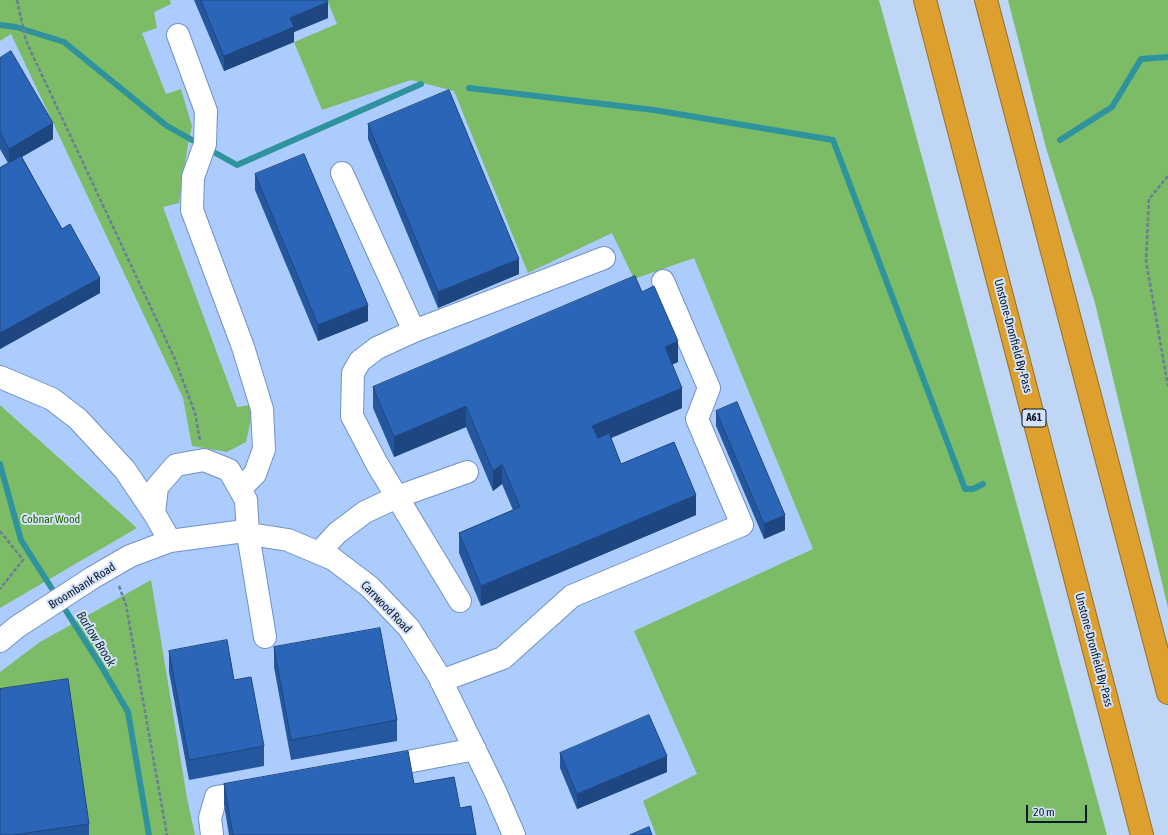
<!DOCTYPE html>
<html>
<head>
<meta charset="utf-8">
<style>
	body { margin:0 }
	#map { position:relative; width:1168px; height:835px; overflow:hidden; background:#bfd6f7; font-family:"Asap Condensed",sans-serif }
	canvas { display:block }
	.scale { position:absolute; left:1026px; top:805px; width:61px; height:18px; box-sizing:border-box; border:2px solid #0a182b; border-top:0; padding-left:5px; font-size:12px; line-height:14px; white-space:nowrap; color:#0a182b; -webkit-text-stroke:3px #d3e2f9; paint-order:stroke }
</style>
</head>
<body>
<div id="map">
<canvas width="1168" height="835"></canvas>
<div class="scale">20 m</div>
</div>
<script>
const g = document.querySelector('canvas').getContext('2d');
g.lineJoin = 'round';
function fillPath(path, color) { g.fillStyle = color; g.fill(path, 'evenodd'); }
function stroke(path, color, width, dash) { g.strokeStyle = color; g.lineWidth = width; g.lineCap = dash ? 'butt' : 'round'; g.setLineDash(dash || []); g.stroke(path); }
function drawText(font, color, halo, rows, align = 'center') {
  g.font = font + ' "Asap Condensed",sans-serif'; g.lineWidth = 4; g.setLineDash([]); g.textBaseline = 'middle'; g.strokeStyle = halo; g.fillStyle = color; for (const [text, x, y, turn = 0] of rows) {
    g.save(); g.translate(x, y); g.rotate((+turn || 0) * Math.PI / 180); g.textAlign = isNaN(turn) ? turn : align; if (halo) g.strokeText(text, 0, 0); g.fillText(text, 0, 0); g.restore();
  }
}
fillPath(new Path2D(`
	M59,0H610L646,140L634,279L694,258L813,549L926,835H0V608L137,528L0,405V41Z`), '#abccfc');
fillPath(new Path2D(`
	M0,0H170L171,4L154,12L157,28L142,33L166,94L181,89L192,126L187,150L179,203L163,207L237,407L251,405V419L246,442L227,452L192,446L183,398L11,34L0,41Z
	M327,0H879L1107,835H656L643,801L697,774L634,631L813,549L694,258L634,279L612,233L528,273L454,91L411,80L322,110L294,42L337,24Z
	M1008,0H1168V608L1095,303L1046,148Z
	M0,405L137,528L0,608Z
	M151,580L187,798L195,835H88L0,709V672L40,642Z`), '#7dbc67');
stroke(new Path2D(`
	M0,25L16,27L64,42L167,126L237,165L421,84
	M469,88L654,110L833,140L965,489H973L983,484
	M1060,140L1112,107L1141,59L1168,57
	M0,464L21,540L103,669L128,712L149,835`), '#2e939c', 6);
const minor = new Path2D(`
	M178,35L206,111L205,144L193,177L192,210L243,347L262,409L264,449L255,474L240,489
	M342,173L414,331
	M0,377L52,399L78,419L125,470L154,513
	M170,541L154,513L157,487L176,465L204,460L229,470L246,500L248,534L265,637
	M319,553L337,533L365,512L397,497L467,472
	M460,601L377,464L352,416L353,373L360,361L377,348L414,331L604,258
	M0,641L17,627L92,578L130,556L170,541L237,532L288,540L333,559L370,587L409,628L439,676L495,791L514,835
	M441,681L503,658L572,596L742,525L697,419L709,388L663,281
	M381,767L475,749
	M212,835L210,818L216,797L253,791`);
const highway = new Path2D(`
	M925,0L1142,835
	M986,0L1168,693`);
stroke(minor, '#7092c6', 24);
stroke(highway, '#93702e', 24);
stroke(new Path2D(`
	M17,0L26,41L174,357L195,413L200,440
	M1168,176L1149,199L1146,261L1168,386
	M0,531L23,560L0,589
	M119,586L126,605L167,835`), '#6b7e99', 2.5, [4, 2]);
stroke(minor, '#fff', 22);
stroke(highway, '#dda02f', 22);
fillPath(new Path2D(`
	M194,0H327L328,18L294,32V42L224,71Z
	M0,58L53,139L22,157L62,229L100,293L0,349V168L8,163L0,149Z
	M368,124L519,274L438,308L368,139Z
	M255,174L368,321L318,341L255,190Z
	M642,292L678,362L672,364L682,408L611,438L621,464L696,515L481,606L459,553V533L513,510L502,484L493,491L466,427L394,457L373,408V387Z
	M716,411L785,530L764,539L716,426Z
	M274,647L397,720V741L291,760L274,667Z
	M169,651L234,680L264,746V766L189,780L169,672Z
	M560,753L667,772L577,809L560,768Z
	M224,784H414L460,808L476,835H229L224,805Z
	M89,824V835H0Z`), '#25579e');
fillPath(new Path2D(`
	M328,2V18L294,32V42L224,71V56L290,18Z
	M53,123V139L9,164V149Z
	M519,259V274L438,308V292Z
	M100,278V293L0,349V333Z
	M368,305V321L318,341V325Z
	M678,341V362L665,368V347Z
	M682,388V408L592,446V426Z
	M466,406V427L394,457V437Z
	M502,464V484L493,491V471Z
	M696,495V515L481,606V586Z
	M785,515V530L764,539V524Z
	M667,756V772L577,809V794Z`), '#1e4781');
const building = new Path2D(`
	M201,0H327L328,2L290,18L294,27L224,56Z
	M11,51L53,123L9,149L0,133V58Z
	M449,90L519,259L438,292L368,124Z
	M304,154L368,305L318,325L255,174Z
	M21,156L62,229L70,224L100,278L0,333V168Z
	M635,276L642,292L654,286L678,341L665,347L682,388L592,426L598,438L609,433L621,464L674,442L696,495L481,586L459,533L520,507L502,464L493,471L466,406L394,437L373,387Z
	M737,402L785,515L764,524L716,411Z
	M380,628L397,720L291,740L274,647Z
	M227,640L234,680L251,677L264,746L189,760L169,651Z
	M68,679L89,824L13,835H0V689Z
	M649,715L667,756L577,794L560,753Z
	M408,751L414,784L454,777L460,808L471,806L476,835H233L224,784Z
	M649,827L652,835H630Z`);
fillPath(building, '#2b65b8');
stroke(building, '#1e4781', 1);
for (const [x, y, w] of [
	[1034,418,24]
]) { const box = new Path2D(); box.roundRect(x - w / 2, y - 9, w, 18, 3); g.fillStyle = '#d3e2f9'; g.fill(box); stroke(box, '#0a182b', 1); }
drawText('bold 11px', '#0a182b', null, [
	["A61",1034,418]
]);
drawText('12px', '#0a182b', '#d3e2f9', [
	["Unstone-Dronfield By-Pass",1013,336,75],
	["Broombank Road",82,586,-32],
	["Carrwood Road",386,607,46],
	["Unstone-Dronfield By-Pass",1094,650,75]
]);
drawText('12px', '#266600', '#d3e2f9', [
	["Cobnar Wood",51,519]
]);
drawText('italic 13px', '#173435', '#d3e2f9', [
	["Barlow Brook",96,639,58]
]);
</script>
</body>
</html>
